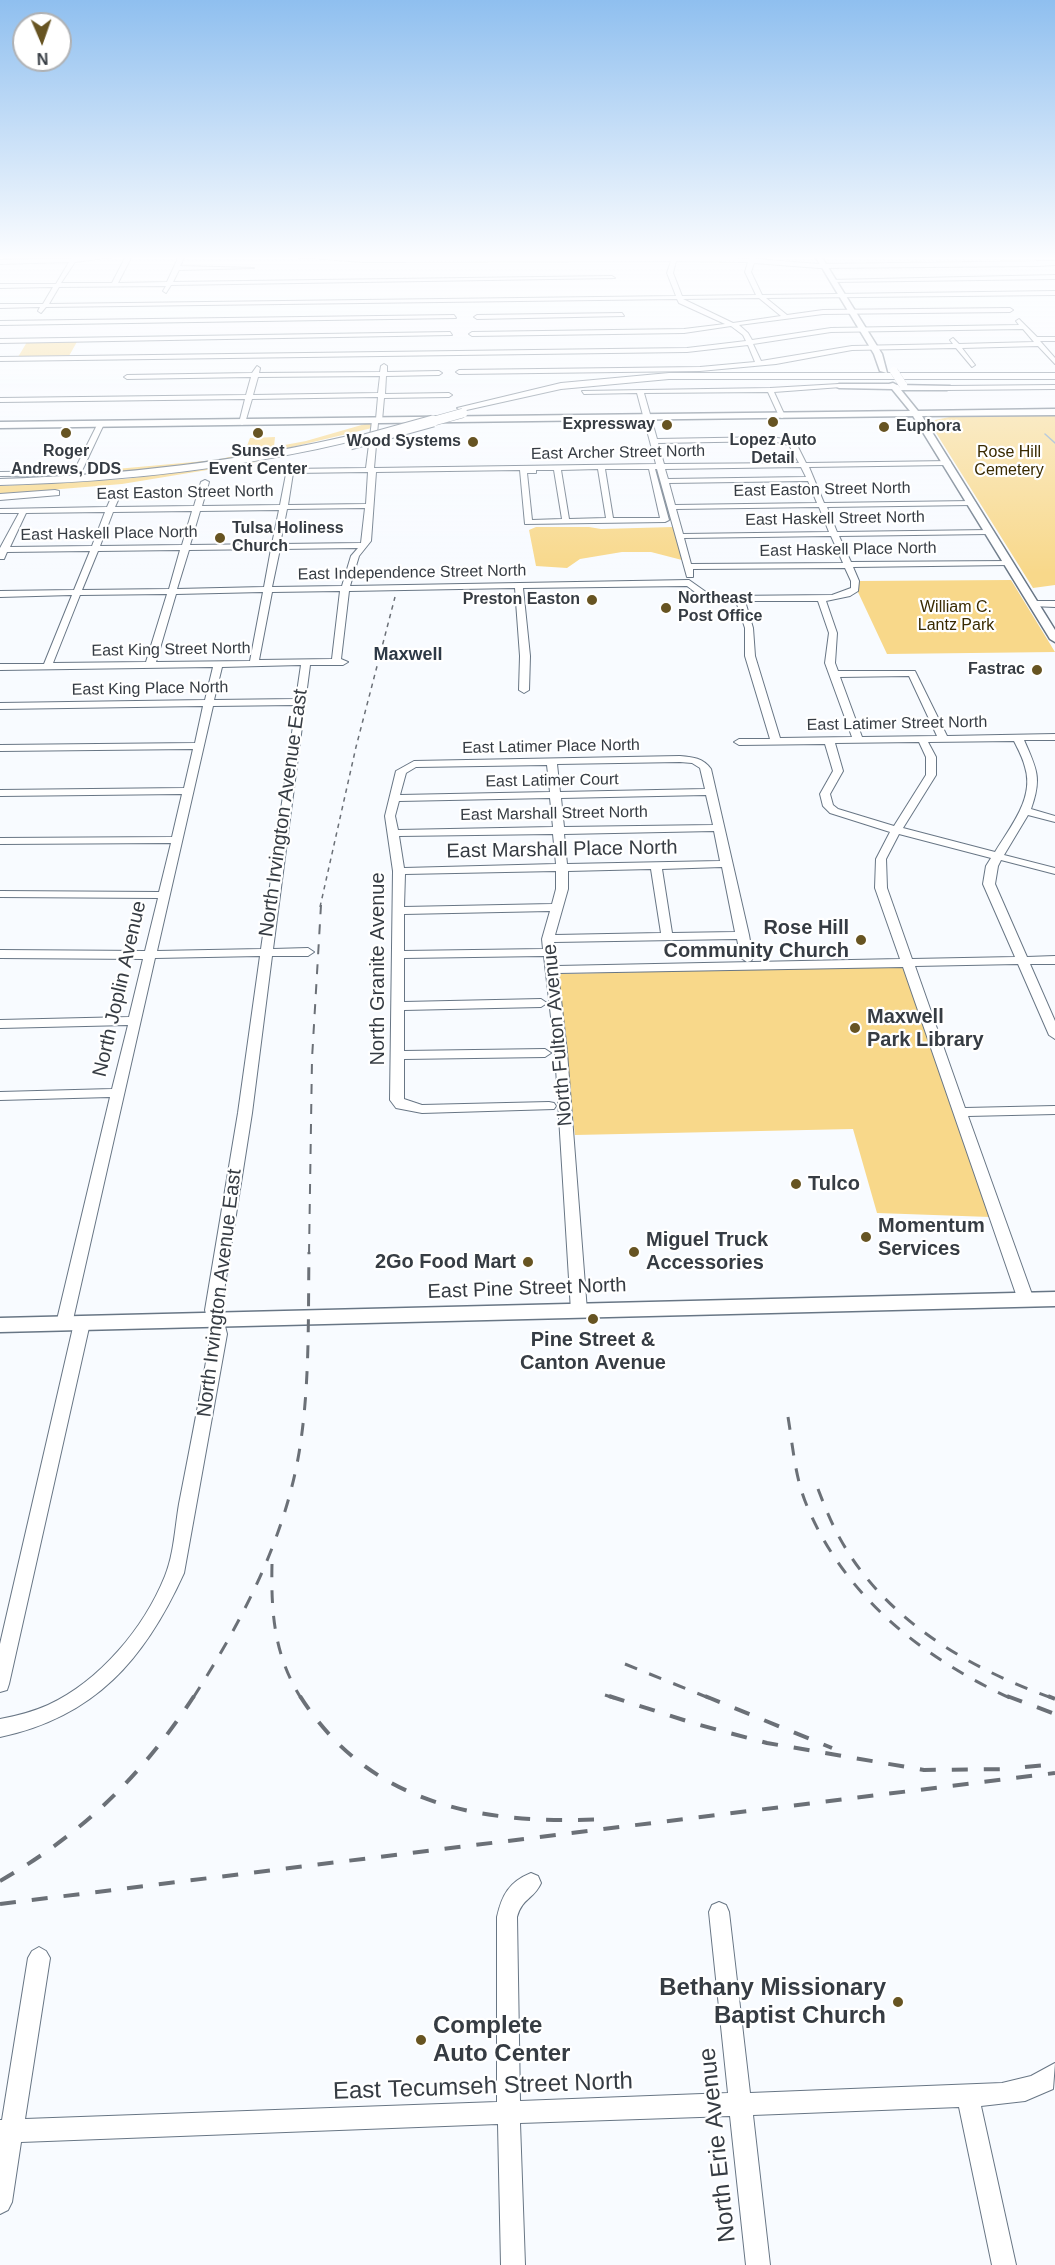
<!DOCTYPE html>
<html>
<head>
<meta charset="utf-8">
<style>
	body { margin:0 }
	#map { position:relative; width:1055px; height:2265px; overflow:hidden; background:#f8fbff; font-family:Helvetica,sans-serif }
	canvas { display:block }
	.north { position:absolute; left:12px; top:12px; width:60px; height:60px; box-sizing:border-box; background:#fff; border:2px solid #afb1b4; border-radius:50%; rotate:178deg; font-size:16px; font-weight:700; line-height:24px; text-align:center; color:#363c43 }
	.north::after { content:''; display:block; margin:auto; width:21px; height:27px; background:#675422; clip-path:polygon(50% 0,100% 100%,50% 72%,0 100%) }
</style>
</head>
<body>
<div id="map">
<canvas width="1055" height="2265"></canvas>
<div class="north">N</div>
</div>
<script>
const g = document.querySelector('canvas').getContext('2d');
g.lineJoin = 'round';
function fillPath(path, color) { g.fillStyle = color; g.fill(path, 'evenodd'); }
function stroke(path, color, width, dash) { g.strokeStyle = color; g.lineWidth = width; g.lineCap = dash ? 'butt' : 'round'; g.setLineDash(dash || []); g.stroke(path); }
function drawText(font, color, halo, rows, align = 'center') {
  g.font = font + ' Helvetica,sans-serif'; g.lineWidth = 4.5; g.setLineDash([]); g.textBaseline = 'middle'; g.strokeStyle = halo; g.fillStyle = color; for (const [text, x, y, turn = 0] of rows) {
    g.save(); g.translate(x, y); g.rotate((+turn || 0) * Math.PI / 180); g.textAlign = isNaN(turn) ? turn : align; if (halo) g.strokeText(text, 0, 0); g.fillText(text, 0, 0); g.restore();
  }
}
fillPath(new Path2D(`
	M78,340L69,356L18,357L27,342Z
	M1055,415V585L1033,588L933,428L935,420L954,416Z
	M365,424H372V428L254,456L112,475L116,469L216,460L247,453L245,451L250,438L275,437L274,447L306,441Z
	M268,460L122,484L0,494V486L125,479Z
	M536,527H589L601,529L673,527L682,560L651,552H622L580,559L567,568L536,566L529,530Z
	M1011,580L1055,652L887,654L857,590L858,581Z
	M896,966L904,969L990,1217L877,1213L853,1129L575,1135L557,977L561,974Z`), '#f8d88a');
stroke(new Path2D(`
	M1045,434L1055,443`), '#86a4c3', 1.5);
const minor = new Path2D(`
	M73,256H79L77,258L120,256L75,262L61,283H112L126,256H132L118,283L167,282L179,256H185L180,266L254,268L179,270L173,282L612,276L615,278L171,285L166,293L163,291L166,286L59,287L49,304L676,296L667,273L671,261L364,262L284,256L364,258L678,256L749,259L750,256H756L755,259L819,264L1055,261V265L1037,266L819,268L754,263L751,272L762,295L1055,291V295L766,298L787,315L823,310L1010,308L1013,310L1010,312L823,314L739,325L748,333L752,340L831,328L1019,325L1016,321L1019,319L1037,337H1055V341H1040L1055,358V364L1038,346L962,348L975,365L972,367L956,348L852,350L776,364L700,371L459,374L456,372L459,370L700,367L755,362L748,345L687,352L0,361V357L687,348L746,341L743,335L731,326L684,333L472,336L469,334L472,332L684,329L725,324L679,303L677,299L46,307L41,313L38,311L40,307L0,308V304H43L53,287L0,288V284H56L69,262L0,264V260L63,259H72ZM676,261L748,262L745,272L756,295L682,296L673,273ZM683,299L759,298L781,316L733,323ZM1023,329L1034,342L959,344L953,338L950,340L953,344L852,346L761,361L753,344L831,332Z
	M1055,275V279L833,282L830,280Z
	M622,313L624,316L477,319L474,317L477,315Z
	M454,315L456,318L0,325V321Z
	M450,332L452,335L0,343V339Z
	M384,364L387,366V372L439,371L442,373L439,375L386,376L385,394L449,393L452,395L449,397L384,398L382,421L378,423L374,468L656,464L637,393L584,394L582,391L770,388L839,384L841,387L774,392L785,416L782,418L779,416L768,392L644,393L657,439L772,437L795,441L806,463L950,461L951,463L947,465L809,467L824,503L972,501L976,503L972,505L827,507L837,532L989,530L993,532L989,534L839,536L851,562L1009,561L1013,563L1009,565L853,567L859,581L858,591L850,596L826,601L837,633L835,663L838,671H915L947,736L1055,734V740H1024C1037,770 1042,778 1031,809L1055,816V822L1028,815L1004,855L1055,868V874L1001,860L998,866L995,884L1027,957L1055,956V964H1030L1055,1021V1039L1049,1035L1018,964L915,966L965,1108L1055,1106V1114L968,1116L1034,1300L1031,1304H1021L1018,1300L903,967L558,973L567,1052L587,1311L584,1315H574L571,1311L555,1052L544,956L404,958V1002L541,999L547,1003L541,1007L404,1010V1051L545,1049L551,1053L545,1057L404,1059V1099L422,1105L549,1102L554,1103L556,1106L554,1109L422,1113L396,1108L390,1100L393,871L385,816L396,771L414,761L680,756C693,757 703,758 711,769L749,935L753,958L751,961L747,962L741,958L737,939L554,942L557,966L900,959L875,888L876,859L890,832L830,813L823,806L820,794L833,771L825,744L739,745L734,742L739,739H770L745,656V628L736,601L700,596L687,586L523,588L530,656L529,690L524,693L519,690L520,656L515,588L349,591L341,659L348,662L343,665H310L273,949L308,948L314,952L308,956H272L252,1113L221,1310L227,1334L184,1573C145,1659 95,1717 0,1737V1719C17,1716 32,1712 48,1705C100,1681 144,1628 165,1576C174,1554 175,1527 179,1504C190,1448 201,1391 211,1334L205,1310L238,1113L260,956L155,958L72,1324L69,1328H59L56,1324L110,1097L0,1100V1092L112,1089L128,1025L0,1028V1020L129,1017L143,959L0,958V950L145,951L158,898L0,897V891L159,892L171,843L0,844V838L172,837L182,794L0,796V790L184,788L193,749L0,751V745L195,743L203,706L0,709V703L205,700L213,667L0,670V664H44L72,595L0,597V591L74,590L90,551L7,552L4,559H0V548L19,513H0V509L107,507L111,498L115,496L119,498L115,507L194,506L201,482L205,480L209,482L202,506L280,505L287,469L366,468L372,421L376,419L378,397L252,399L245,423L242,425L239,423L245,399L0,402V398L246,395L251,377L127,379L124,377L127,375L252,373L257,366L260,368L259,373L380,372L381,366ZM380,376L378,393L253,395L258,377ZM772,441L789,445L799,463L664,464L658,443ZM801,467L806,477L668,479L665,469ZM598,469L606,518L569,519L561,470ZM605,469H649L660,518H613ZM655,469H657L687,577H693V569L845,568L851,581V588L832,595L727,596L706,592L689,580L350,586L359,556L371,541L376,472L520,470L525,524L665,522L669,520ZM536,470H554L562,519L532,520L527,473H536ZM368,472L366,504L288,505L293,473ZM808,481L817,503L675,505L669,483ZM819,507L829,532L683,534L676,509ZM365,508L361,543L280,544L287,509ZM279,510L272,544L190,545L200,511ZM192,511L182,545L100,546L113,512ZM105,512L92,546L10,547L26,513ZM831,536L843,563L691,564L684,538ZM358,548L351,556L342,586L272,587L280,549ZM271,549L264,587L177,589L189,550ZM180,550L169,589L82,590L98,551ZM340,591L332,659L259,660L272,592ZM263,592L250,661L156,662L176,594ZM167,594L146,662L53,663L80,595ZM745,601H818L829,633L825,663L852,737L780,738L755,656L753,628ZM301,665L296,699L214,700L222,667ZM909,676L937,736L862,737L840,677ZM296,705L261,949L157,951L213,706ZM1014,741C1018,749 1023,758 1025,767C1035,798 1010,827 995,852L903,828L936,775V757L928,742ZM919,742L926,757V775L894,826L838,809L833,805L830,794L843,771L835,743ZM680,762L692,763L700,768L705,789L560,792L557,764ZM547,765L550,792L400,795L406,773L416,767ZM706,795L713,825L564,827L561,798ZM550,798L553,827L398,830L395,816L399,801ZM714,831L720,861L567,864L564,834ZM553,834L556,864L404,868L399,836ZM899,834L991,858L986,866L983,884L1015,957L912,959L887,888L886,859ZM722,867L735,932L672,933L662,869ZM651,869L661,933L555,935L568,889V871ZM556,871V889L552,904L404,907L405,874ZM550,911L542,939L543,949L404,951V914Z
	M1055,385V389L947,390L944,388L947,386Z
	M98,423L104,424L80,475L0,476V472L74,471Z
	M1034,601H1055V607L1031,606L1030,604Z
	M82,1317L87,1319L90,1323L9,1684L7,1690L0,1692V1644L74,1323L77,1319Z
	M531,1873L538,1876L541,1883C534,1899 522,1898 517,1917L520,2101L728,2093L709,1912L712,1905L719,1902L726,1905L729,1912L750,2093L1002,2083L1031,2076L1055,2063L1053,2089L1025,2101L981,2106L1016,2265H992L959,2107L753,2115L770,2265H746L730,2116L520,2123L525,2265H501L498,2124L21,2142L12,2202L8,2210L0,2214V2120H2L28,1958L32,1951L39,1947L46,1951L50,1958L25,2119L497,2102V1917C502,1895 509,1882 531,1873Z`);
const major = new Path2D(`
	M815,256H821L882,354L887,373L880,371L874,354Z
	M893,383L897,385L950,386L951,388L947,390H901L918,411L1055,409V415L922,416L1055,630V642L1050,639L913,416L0,428V422L910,411L892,389L839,388L835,386L839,384H889Z
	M1055,1292V1306L0,1332V1318Z`);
const highway = new Path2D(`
	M669,373H1055V379H669L561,389L462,411L457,408L561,383Z
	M357,434L362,437L361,439C242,468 122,482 0,485V479C121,475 239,462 357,434Z
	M55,490L59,491V495L0,500V494Z`);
stroke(minor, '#687685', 2);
stroke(major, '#687685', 3);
stroke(highway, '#687685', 2);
fillPath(minor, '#fff');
fillPath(major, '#fff');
fillPath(highway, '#fff');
stroke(new Path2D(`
	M320,907L356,747L395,597`), '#6b7077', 1.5, [4.5, 4.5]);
stroke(new Path2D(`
	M309,1254L312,1059L321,905`), '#6b7077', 2, [10, 10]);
stroke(new Path2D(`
	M788,1417C793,1447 795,1478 807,1506C845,1597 923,1658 1010,1698
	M818,1489C823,1502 828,1515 834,1527C877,1615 963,1666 1052,1698
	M272,1564C271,1613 274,1655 301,1698
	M625,1664L709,1698
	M605,1695L614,1698
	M193,1698C241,1623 284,1541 299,1453C310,1387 308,1319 309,1252`), '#6b7077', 3, [13, 13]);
stroke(new Path2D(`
	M300,1696C371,1808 486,1825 608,1819
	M609,1696L696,1724L767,1743L924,1770L1015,1769
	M705,1696L832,1748
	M1007,1696L1055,1714
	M1048,1696L1055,1699
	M1025,1767L1055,1764
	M0,1881C82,1834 142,1776 194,1696
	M0,1904L1055,1773`), '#6b7077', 4, [16, 16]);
const majorBridge = new Path2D(`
	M894,371L903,385`);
const highwayBridgeFar1 = new Path2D(`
	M427,423L463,413`);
const highwayBridge = new Path2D(`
	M350,444L433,421`);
stroke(majorBridge, '#687685', 8, []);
stroke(highwayBridgeFar1, '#687685', 10, []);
stroke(highwayBridge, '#687685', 13, []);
stroke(majorBridge, '#fff', 8);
stroke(highwayBridgeFar1, '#fff', 9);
stroke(highwayBridge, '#fff', 11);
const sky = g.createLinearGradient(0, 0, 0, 573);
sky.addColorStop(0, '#8fbfef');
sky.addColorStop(0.45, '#fcfdff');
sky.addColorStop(1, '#fcfdff00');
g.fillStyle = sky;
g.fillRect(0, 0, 1055, 573);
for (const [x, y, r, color] of [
	[773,422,6,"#675422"],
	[667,425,6,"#675422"],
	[884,427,6,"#675422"],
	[66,433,6,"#675422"],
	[258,433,6,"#675422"],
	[473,442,6,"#675422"],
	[220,538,6,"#675422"],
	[592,600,6,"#675422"],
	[666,608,6,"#675422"],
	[1037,670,6,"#675422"],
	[861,940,6,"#675422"],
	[855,1028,6,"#675422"],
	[796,1184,6,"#675422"],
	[866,1237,6,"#675422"],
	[634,1252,6,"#675422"],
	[528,1262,6,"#675422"],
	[593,1319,6,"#675422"],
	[898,2002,6,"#675422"],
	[421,2040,6,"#675422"]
]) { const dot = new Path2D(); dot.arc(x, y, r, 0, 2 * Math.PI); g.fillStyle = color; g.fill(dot); stroke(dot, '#fff', 2); }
drawText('bold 16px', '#363c43', '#fff', [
	["Expressway",655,425],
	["Euphora",896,427,"left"],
	["Lopez Auto",773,441,"center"],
	["Detail",773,459,"center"],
	["Wood Systems",461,442],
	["Roger",66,452,"center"],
	["Andrews, DDS",66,470,"center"],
	["Sunset",258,452,"center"],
	["Event Center",258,470,"center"],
	["Tulsa Holiness",232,529,"left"],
	["Church",232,547,"left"],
	["Northeast",678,599,"left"],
	["Post Office",678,617,"left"],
	["Preston Easton",580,600],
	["Fastrac",1025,670]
], 'right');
drawText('16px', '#363c43', '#fff', [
	["East Archer Street North",618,453,-1],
	["East Easton Street North",822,490,-1],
	["East Easton Street North",185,493,-1],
	["East Haskell Street North",835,519,-1],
	["East Haskell Place North",109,534,-1],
	["East Haskell Place North",848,550,-1],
	["East Independence Street North",412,573,-1],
	["East King Street North",171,650,-1],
	["East King Place North",150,689,-1],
	["East Latimer Street North",897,724,-1],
	["East Latimer Place North",551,747,-1],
	["East Latimer Court",552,781,-1],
	["East Marshall Street North",554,814,-1]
]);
drawText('16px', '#392a00', '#fff', [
	["Rose Hill",1009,453],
	["Cemetery",1009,471],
	["William C.",956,608],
	["Lantz Park",956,626]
]);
drawText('bold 18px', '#2d3946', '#fff', [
	["Maxwell",408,655]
]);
drawText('20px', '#363c43', '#fff', [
	["North Irvington Avenue East",284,813,-82],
	["East Marshall Place North",562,850,-1],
	["North Granite Avenue",378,969,-90],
	["North Joplin Avenue",120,989,-77],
	["North Fulton Avenue",558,1035,-95],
	["East Pine Street North",527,1289,-2],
	["North Irvington Avenue East",220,1293,-83]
]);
drawText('bold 20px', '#363c43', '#fff', [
	["Rose Hill",849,928,"right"],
	["Community Church",849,951,"right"],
	["Maxwell",867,1017],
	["Park Library",867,1040],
	["Tulco",808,1184],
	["Momentum",878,1226],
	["Services",878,1249],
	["Miguel Truck",646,1240],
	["Accessories",646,1263],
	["2Go Food Mart",516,1262,"right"],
	["Pine Street &",593,1340,"center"],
	["Canton Avenue",593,1363,"center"]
], 'left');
drawText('bold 24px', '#363c43', '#fff', [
	["Bethany Missionary",886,1988],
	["Baptist Church",886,2016],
	["Complete",433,2026,"left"],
	["Auto Center",433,2054,"left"]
], 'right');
drawText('24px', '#363c43', '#fff', [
	["East Tecumseh Street North",483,2087,-2],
	["North Erie Avenue",718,2145,-96]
]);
</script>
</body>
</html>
